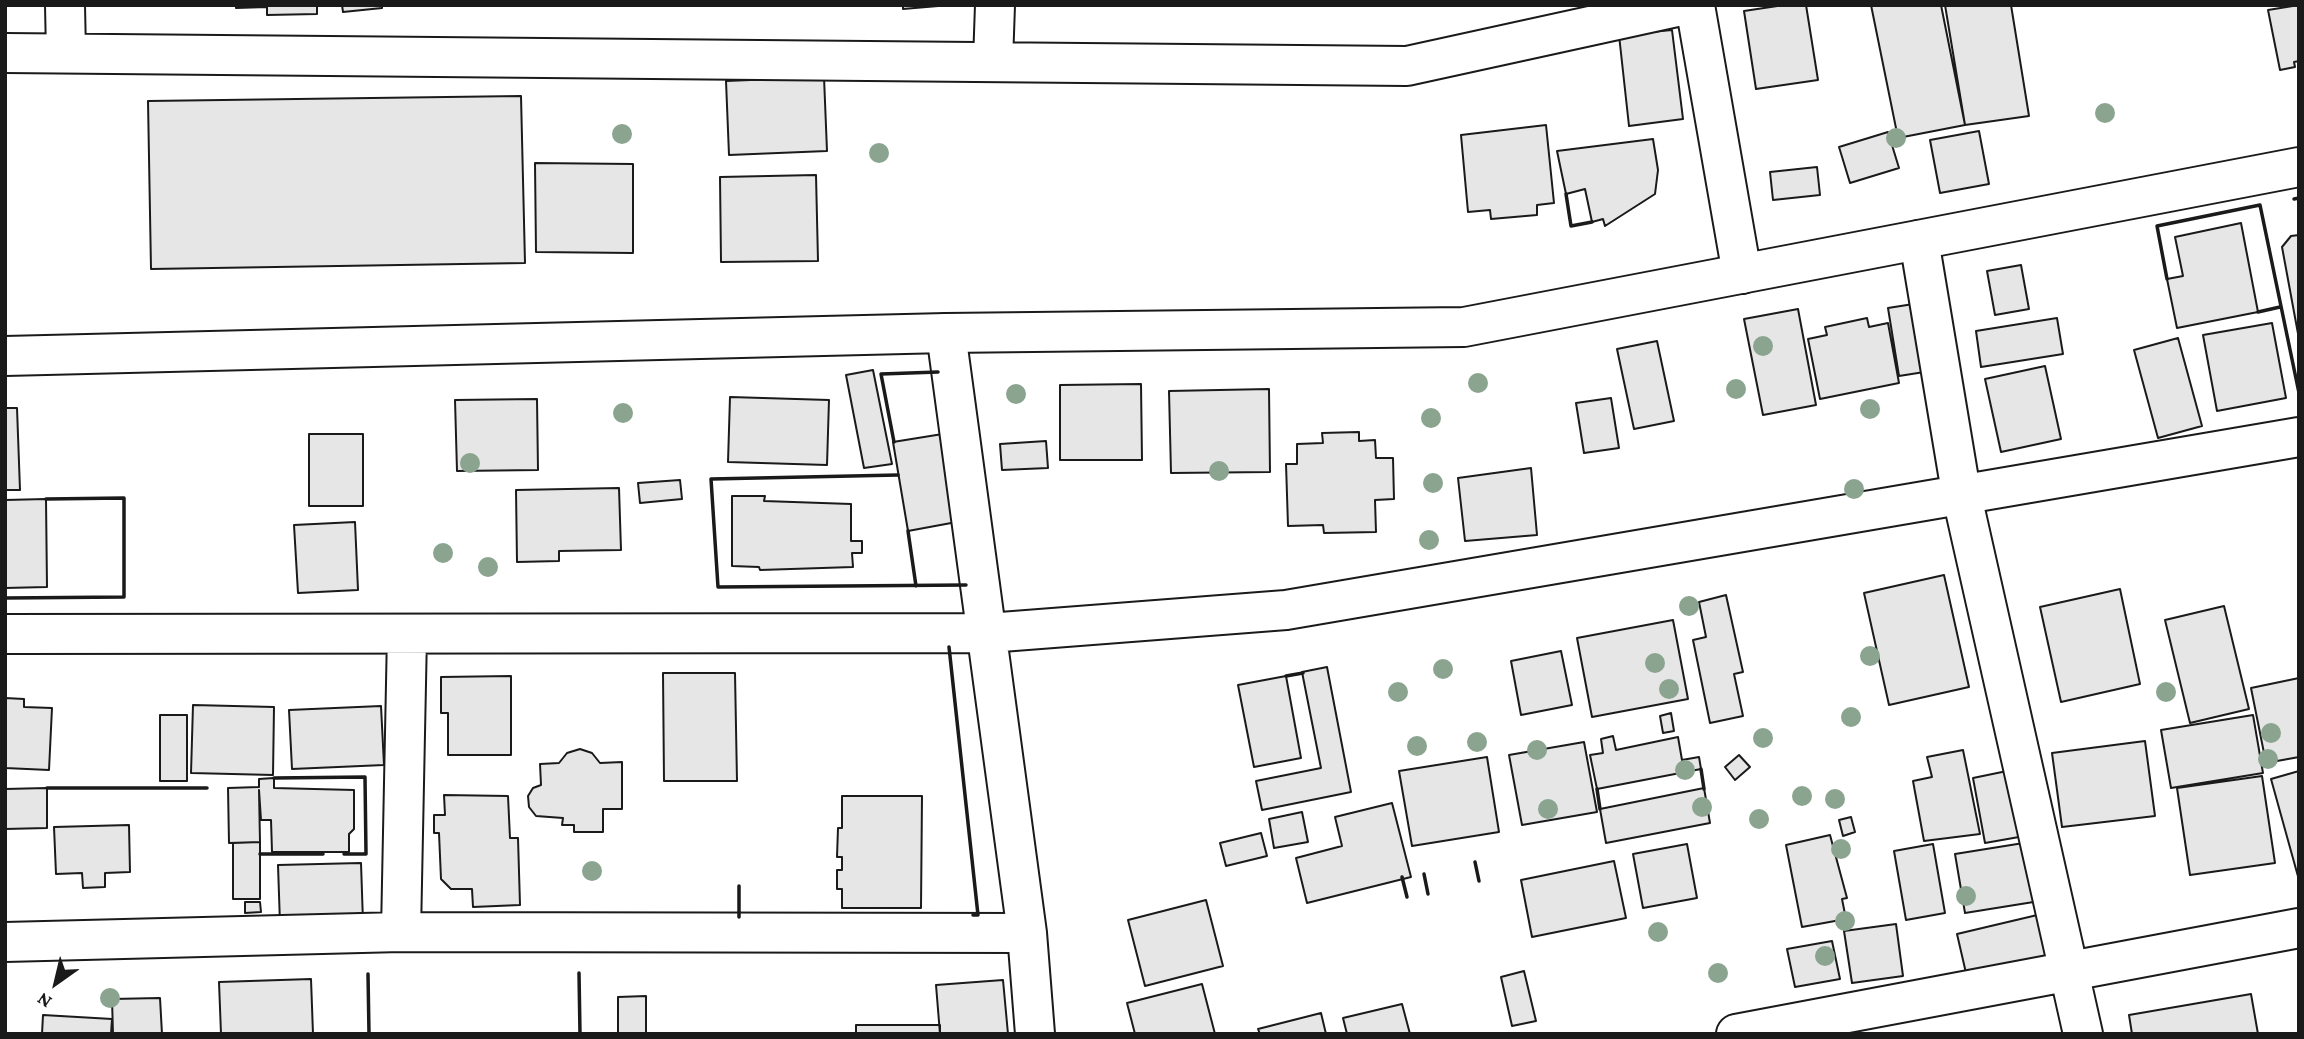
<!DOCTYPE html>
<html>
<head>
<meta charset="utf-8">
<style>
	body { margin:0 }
	#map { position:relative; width:2304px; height:1039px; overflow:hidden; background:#fff; font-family:"Crimson Pro",serif }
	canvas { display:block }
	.frame { position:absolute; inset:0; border:7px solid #1a1a1a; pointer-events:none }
	.north { position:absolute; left:21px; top:948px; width:70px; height:70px; -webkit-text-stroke:5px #fff; paint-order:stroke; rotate:214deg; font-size:19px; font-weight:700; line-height:28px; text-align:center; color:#1a1a1a }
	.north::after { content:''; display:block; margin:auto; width:24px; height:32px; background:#1a1a1a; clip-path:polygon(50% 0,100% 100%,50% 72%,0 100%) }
</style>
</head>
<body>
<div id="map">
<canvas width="2304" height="1039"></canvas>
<div class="frame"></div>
<div class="north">N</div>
</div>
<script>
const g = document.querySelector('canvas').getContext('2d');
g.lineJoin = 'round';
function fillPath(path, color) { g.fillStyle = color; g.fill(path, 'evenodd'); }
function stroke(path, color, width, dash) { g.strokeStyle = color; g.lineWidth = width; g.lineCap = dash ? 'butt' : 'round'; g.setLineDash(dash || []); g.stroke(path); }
const building = new Path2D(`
	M236,5H317V14L267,15V7L236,8Z
	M342,5H382V8L343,12Z
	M903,5H950L903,9Z
	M1784,5H1806L1818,80L1756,89L1744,11Z
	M1871,5H1941L1965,125L1898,138Z
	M1945,5H2011L2029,116L1965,125Z
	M2299,5V61L2294,62L2295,67L2280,70L2268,10Z
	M1672,30L1683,119L1629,126L1619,35Z
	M824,77L827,151L729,155L726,81Z
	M521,96L525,263L151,269L148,101Z
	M1546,125L1554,203L1537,205V215L1491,219L1490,210L1468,212L1461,135Z
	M1979,131L1989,184L1940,193L1930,140Z
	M1888,132L1899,168L1850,183L1839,147Z
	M1653,139L1658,170L1655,194L1605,226L1603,219L1592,222L1585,189L1566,194L1557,151Z
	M535,163L633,164V253L536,252Z
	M1817,167L1820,195L1773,200L1770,172Z
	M816,175L818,261L721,262L720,177Z
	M2241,223L2258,312L2177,328L2167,279L2183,276L2175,237Z
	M2299,235V339L2282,247L2291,236Z
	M2021,265L2029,309L1995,315L1987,271Z
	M1926,302L1937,370L1899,376L1888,308Z
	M1798,309L1816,405L1763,415L1744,319Z
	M1867,318L1869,327L1888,323L1899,383L1820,399L1808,339L1827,335L1825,327Z
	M2057,318L2063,354L1981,367L1976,331Z
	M2272,323L2286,398L2217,411L2203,335Z
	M2178,338L2202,426L2158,438L2134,350Z
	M1657,341L1674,421L1634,429L1617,349Z
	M2045,366L2061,439L2001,452L1985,379Z
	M873,370L892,464L864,468L846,375Z
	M1141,384L1142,460H1060V385Z
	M1269,389L1270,472L1171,473L1169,391Z
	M730,397L829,400L827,465L728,462Z
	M1611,398L1619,448L1584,453L1576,403Z
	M537,399L538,470L457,471L455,400Z
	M5,408H17L20,490H5Z
	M955,432L962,521L908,531L893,442Z
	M1359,432V441L1375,440L1376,458H1393L1394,499L1375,500L1376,532L1324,533L1323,525L1288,526L1286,464H1297V444L1323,443L1322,433Z
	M309,434H363V506H309Z
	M1046,441L1048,468L1002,470L1000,444Z
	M1531,468L1537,535L1465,541L1458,478Z
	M680,480L682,499L640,503L638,483Z
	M619,488L621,550L559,551V561L517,562L516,490Z
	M732,496H765L764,501L851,504V541H862V553H852L853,567L760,570L759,567L732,566Z
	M46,499L47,587L5,588V500Z
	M355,522L358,590L298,593L294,525Z
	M1944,575L1969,687L1889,705L1864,593Z
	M2120,589L2140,684L2061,702L2040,607Z
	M1726,595L1743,672L1734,674L1743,716L1710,723L1693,640L1706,637L1699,602Z
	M2224,606L2249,709L2190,723L2165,620Z
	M1673,620L1688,699L1592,717L1577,638Z
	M1561,651L1572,705L1521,715L1511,661Z
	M1327,667L1351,792L1262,810L1256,781L1321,768L1302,672Z
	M663,673H735L737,781H664Z
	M511,676V755H448V713H441V677Z
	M1286,676L1301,758L1254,767L1238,685Z
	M2299,678V757L2266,763L2251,688Z
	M5,698L24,699V707L52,708L49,770L5,768Z
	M193,705L274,707L273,775L191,773Z
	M381,706L384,765L292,769L289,710Z
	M1671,713L1674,731L1663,733L1660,716Z
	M160,715H187V781H160Z
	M2253,715L2263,773L2171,788L2161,730Z
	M1613,736L1616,750L1678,737L1682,760L1699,757L1701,769L1597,789L1590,755L1603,753L1601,739Z
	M2145,741L2155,816L2062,827L2052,753Z
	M1584,742L1597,812L1522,825L1509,755Z
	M580,749L592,753L600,763L622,762V809H603V832H574V825H562L563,818L536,816L529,807L528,796L533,788L541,785L540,764L559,763L567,753Z
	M1963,750L1980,834L1924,841L1913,781L1932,777L1927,757Z
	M1739,755L1750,767L1735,780L1725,767Z
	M1487,757L1499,832L1412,846L1399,771Z
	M2007,771L2019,837L1985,843L1973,778Z
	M2299,771V880L2271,779Z
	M2262,776L2275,863L2190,875L2177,788Z
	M274,778V788L354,790V829L349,834V852H272L271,820H261L259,790L260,842L229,843L228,788L259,787V779Z
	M47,788V828L5,829V789Z
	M1704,788L1710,823L1606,843L1600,809Z
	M444,795L508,796L510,838H518L520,905L473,907L472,889H451L441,879L439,833H434V815H445Z
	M842,796H922L921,908H842V889H837V870H842V857H837L838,828H842Z
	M1392,803L1411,877L1307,903L1296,858L1342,846L1335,817Z
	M1302,812L1308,842L1274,848L1269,819Z
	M1851,817L1855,832L1843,836L1839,820Z
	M129,825L130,872L105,873V887L83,888L82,873L56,874L54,827Z
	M1261,833L1267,856L1226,866L1220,843Z
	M1830,835L1847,898L1842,899L1846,919L1802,927L1786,845Z
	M2036,841L2046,900L1965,913L1955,854Z
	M260,842V899H233V843Z
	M1687,844L1697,898L1643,908L1633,854Z
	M1933,844L1945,913L1906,920L1894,851Z
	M1614,861L1626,918L1532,937L1521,880Z
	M361,863L363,922L280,924L278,865Z
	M1206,900L1223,966L1145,986L1128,920Z
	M245,902H260L261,912L245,913Z
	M2050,912L2063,964L1969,986L1957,934Z
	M1896,924L1903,976L1852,983L1844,931Z
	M1832,941L1840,979L1795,987L1787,949Z
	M1524,971L1536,1021L1512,1026L1501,977Z
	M311,979L313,1034H221L219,982Z
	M1003,980L1008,1034H940L936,985Z
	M1202,984L1215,1034H1135L1127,1003Z
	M2251,994L2258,1034H2132L2129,1015Z
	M646,996V1034H618V997Z
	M160,998L162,1034H113L112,999Z
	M1402,1004L1410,1034H1347L1343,1018Z
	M1321,1013L1326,1034H1260L1258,1029Z
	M43,1015L112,1019L111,1034H42Z
	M856,1025H940V1034H856Z`);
fillPath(building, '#e6e6e6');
stroke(building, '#1a1a1a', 2);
const minor = new Path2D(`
	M65,5L66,53
	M1695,5L1742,274
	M5,53L1407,66L1686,5
	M993,62L995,5
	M1919,240L1961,492L2083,1034
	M946,333L1027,933L1035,1034
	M5,634L988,633L1286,610L2299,437
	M401,932L407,634
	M5,942L401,932L1027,933
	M1736,1034L2299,928`);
const major = new Path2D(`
	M5,356L946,333L1464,327L2299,167`);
stroke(minor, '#1a1a1a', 42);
stroke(major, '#1a1a1a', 42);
stroke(minor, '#fff', 38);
stroke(major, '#fff', 38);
stroke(new Path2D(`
	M1566,194L1571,226L1592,222
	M2294,199L2299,198
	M2167,279L2157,226L2260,205L2299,393
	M2258,312L2280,307
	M894,442L881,374L938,372
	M898,475L711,479L718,587L966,585
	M908,531L916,586
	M5,598L124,597V498L46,499
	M949,647L978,915H973
	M1286,676L1303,673
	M1701,769L1704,789
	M274,778L365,777L366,854H344
	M47,788H207
	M1597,789L1600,809
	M260,854H323
	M1475,862L1479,881
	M1424,874L1428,894
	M1402,877L1407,897
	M739,886V917
	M579,973L580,1034
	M368,974L369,1034`), '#1a1a1a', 3.5);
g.fillStyle = '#8aa48f';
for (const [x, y] of [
	[2105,113],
	[622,134],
	[1896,138],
	[879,153],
	[1763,346],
	[1478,383],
	[1736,389],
	[1016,394],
	[1870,409],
	[623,413],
	[1431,418],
	[470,463],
	[1219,471],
	[1433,483],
	[1854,489],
	[1429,540],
	[443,553],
	[488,567],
	[1689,606],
	[1870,656],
	[1655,663],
	[1443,669],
	[1669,689],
	[1398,692],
	[2166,692],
	[1851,717],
	[2271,733],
	[1763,738],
	[1477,742],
	[1417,746],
	[1537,750],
	[2268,759],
	[1685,770],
	[1802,796],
	[1835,799],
	[1702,807],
	[1548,809],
	[1759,819],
	[1841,849],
	[592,871],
	[1966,896],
	[1845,921],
	[1658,932],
	[1825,956],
	[1718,973],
	[110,998]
]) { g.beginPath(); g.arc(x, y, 10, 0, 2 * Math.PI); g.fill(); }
</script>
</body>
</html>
